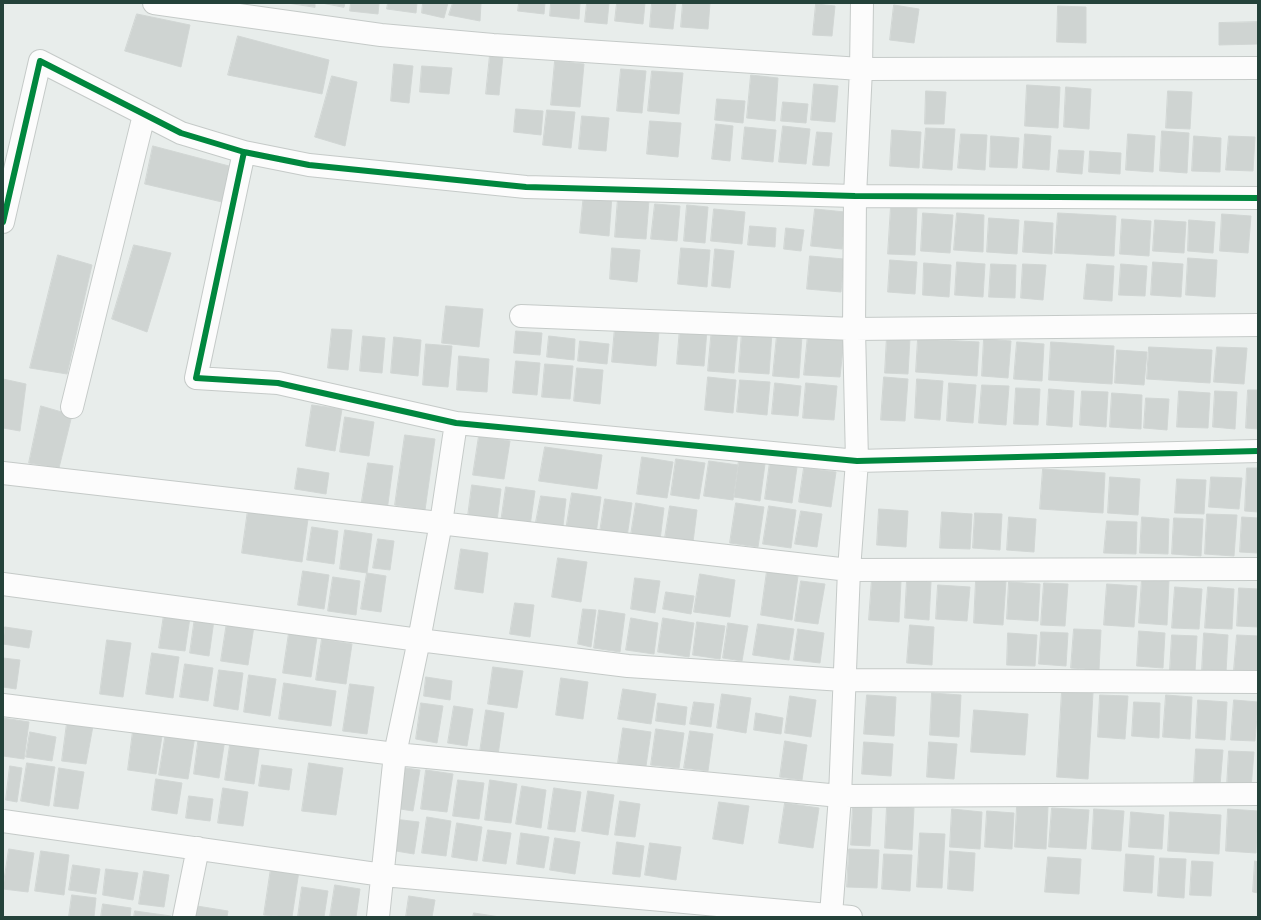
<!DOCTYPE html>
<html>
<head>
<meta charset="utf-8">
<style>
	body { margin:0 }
	#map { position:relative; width:1261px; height:920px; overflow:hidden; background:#e8edeb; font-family:Jost,sans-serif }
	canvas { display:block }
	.frame { position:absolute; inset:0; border:4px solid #24423a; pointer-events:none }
</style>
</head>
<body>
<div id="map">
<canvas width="1261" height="920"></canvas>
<div class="frame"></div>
</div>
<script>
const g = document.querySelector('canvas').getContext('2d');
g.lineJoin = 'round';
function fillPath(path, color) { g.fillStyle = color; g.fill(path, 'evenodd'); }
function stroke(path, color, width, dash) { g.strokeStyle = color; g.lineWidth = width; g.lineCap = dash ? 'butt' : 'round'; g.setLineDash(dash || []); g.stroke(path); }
const building = new Path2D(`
	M288,3H315V7Z
	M322,3H345L344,7Z
	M351,3H379L378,14L350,11Z
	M388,3H417L416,13L387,9Z
	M423,3H448L444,18L422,13Z
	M453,3H481L480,21L449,15Z
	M519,3H545L544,14L518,11Z
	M551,3H580L579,19L550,16Z
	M587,3H609L607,24L585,22Z
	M617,3H645L643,24L615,21Z
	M652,3H676L673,29L650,27Z
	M683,3H710L708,29L681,27Z
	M816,4L835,6L832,36L813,35Z
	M894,5L919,9L914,43L890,40Z
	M1058,6L1086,7V43L1057,42Z
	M137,14L190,25L181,67L125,51Z
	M1258,22V44L1219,45V23Z
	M238,36L329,60L322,94L228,75Z
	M490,55L503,56L499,95L486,94Z
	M555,61L584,64L580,107L551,105Z
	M394,64L413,66L409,103L391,101Z
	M422,66L452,68L449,94L420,92Z
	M621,69L646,71L642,113L617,111Z
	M652,71L683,73L679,114L648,111Z
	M751,75L778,78L775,121L747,118Z
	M332,76L357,82L345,146L315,137Z
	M814,84L838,86L835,122L811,120Z
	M1027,85L1060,87L1058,128L1025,126Z
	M1066,87L1091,89L1089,129L1064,127Z
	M926,91L946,92L944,124H925Z
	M1168,91L1192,92L1190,129L1166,128Z
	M717,99L745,101L743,123L715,120Z
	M783,102L808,104L806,123L781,121Z
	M516,109L543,111L541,135L514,132Z
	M547,110L575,112L571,148L543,145Z
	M582,116L609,118L606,151L579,149Z
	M650,121L681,123L678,157L647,154Z
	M716,124L733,126L730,161L712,159Z
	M783,126L810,129L806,164L779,162Z
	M745,127L776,130L773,162L742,159Z
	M926,128L955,129L952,170L923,168Z
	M892,130L921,132L919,168L890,166Z
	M1162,131L1189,133L1187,173L1160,171Z
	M817,132L832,133L829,166L813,165Z
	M961,134L987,135L985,170L958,168Z
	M1025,134L1051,136L1049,170L1023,168Z
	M1128,134L1155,136L1153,172L1126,170Z
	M991,136L1019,138L1017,168L990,167Z
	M1194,136L1221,138L1220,172L1192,171Z
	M1229,136L1255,137L1253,171L1226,170Z
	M153,146L229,166L222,202L145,184Z
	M1059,150L1084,151L1082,174L1057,172Z
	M1090,151L1121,153L1120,174L1089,172Z
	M584,193L612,196L609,236L580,233Z
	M618,198L649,200L646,239L615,237Z
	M655,204L680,206L677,241L651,239Z
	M687,205L708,207L705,243L684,241Z
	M891,206L917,208L915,255L888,254Z
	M714,209L745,212L742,244L711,241Z
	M815,209L845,212L842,249L811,246Z
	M923,213L953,215L950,253L921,251Z
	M957,213L984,215L983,252L954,250Z
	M1058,213L1116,216L1114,256L1055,253Z
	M1222,214L1251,216L1248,253L1220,251Z
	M989,218L1019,220L1017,254L987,252Z
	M1122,219L1151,221L1149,256L1120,254Z
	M1155,220L1186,222L1184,253L1153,251Z
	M1189,220L1215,222L1213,253L1188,251Z
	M1025,221L1053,223L1052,254L1023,252Z
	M750,226L776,228L775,247L748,245Z
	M786,228L804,230L801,251L784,249Z
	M134,245L171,253L147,332L112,319Z
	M612,248L640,250L637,282L610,279Z
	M681,248L710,250L707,287L678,284Z
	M715,249L734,251L730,288L712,286Z
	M58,255L92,265L67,374L30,368Z
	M810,256L844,259L841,292L807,289Z
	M1188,258L1217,260L1215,297L1186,295Z
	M890,260L917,262L915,294L888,292Z
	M957,262L985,264L983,297L955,295Z
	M1153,262L1183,264L1181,297L1151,295Z
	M924,263L951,265L949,297L923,295Z
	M991,264L1016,265L1015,298L989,297Z
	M1023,264L1046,265L1043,300L1021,298Z
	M1087,264L1114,266L1112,301L1084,299Z
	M1121,264L1147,266L1145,296L1119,295Z
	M446,306L483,309L479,347L442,343Z
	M615,327L659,331L656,366L612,362Z
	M712,327L738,330L734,373L708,371Z
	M680,328L707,330L704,366L677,364Z
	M332,329L352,330L348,370L328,368Z
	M516,331L542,333L540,355L514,353Z
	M742,331L772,333L769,374L739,372Z
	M777,335L802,336L799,378L773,376Z
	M808,335L844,338L840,377L804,375Z
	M363,336L385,338L382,373L360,371Z
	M549,336L575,339L574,360L547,357Z
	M887,336L910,338L908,374L885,373Z
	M394,337L421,340L418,376L391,373Z
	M918,339L979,342L977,376L916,372Z
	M984,339L1011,341L1008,378L982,376Z
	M580,341L609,344L607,364L578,361Z
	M1017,342L1044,344L1042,381L1014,379Z
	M1051,342L1114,346L1112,384L1049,380Z
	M426,344L452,346L448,387L423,385Z
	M1149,347L1212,350L1210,383L1147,379Z
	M1217,347L1247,348L1244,384L1214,382Z
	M1117,350L1147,352L1144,385L1115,383Z
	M459,356L489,359L487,392L457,390Z
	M516,361L540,363L537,395L513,393Z
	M545,364L573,366L570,399L542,397Z
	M577,368L603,370L600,404L574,401Z
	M708,377L736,380L733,413L705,410Z
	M884,377L908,379L905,421L881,420Z
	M3,379L26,384L20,431L3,428Z
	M917,379L943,381L940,420L915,418Z
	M740,380L770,382L767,415L737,412Z
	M775,383L801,386L798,416L772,414Z
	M806,383L837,386L834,420L803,418Z
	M949,383L976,385L973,423L947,421Z
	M982,385L1009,386L1006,425L979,423Z
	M1016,388L1040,389L1038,425L1014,424Z
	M1049,389L1074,391L1072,427L1047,425Z
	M1248,390H1258V429L1246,428Z
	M1082,391L1108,392L1106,427L1080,425Z
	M1179,391L1210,393L1208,428L1177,427Z
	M1215,391L1237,392L1235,429L1213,427Z
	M1112,393L1142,395L1141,429L1110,427Z
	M1146,398L1169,399L1167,430L1144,428Z
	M312,405L342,409L335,451L306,446Z
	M41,406L72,415L59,468L29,463Z
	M345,417L374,422L369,456L340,452Z
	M405,435L435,439L425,510L395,505Z
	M479,436L510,441L504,479L473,475Z
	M545,447L602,455L597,489L539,481Z
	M642,457L673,462L667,498L637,494Z
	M676,459L705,463L699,499L671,495Z
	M739,460L765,464L760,501L734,497Z
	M709,461L738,465L733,500L704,496Z
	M770,462L797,467L792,503L765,499Z
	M368,463L393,466L387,511L361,507Z
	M298,468L329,473L326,494L295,489Z
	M804,468L836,472L831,507L799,502Z
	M1247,468H1258V512L1245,511Z
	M1043,469L1105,473L1103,513L1040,509Z
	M1110,477L1140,479L1138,515L1108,513Z
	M1211,477L1242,478L1239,509L1209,507Z
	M1177,479L1206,480L1204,514L1175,513Z
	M472,485L501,489L497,521L468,516Z
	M506,487L535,491L530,526L501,522Z
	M572,493L601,497L596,534L566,530Z
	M541,496L566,499L563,526L536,522Z
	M605,499L632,503L627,537L600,532Z
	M636,503L664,508L660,540L631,535Z
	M736,503L764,507L758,547L730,543Z
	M670,506L697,510L693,542L665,538Z
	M769,506L796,510L791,548L763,544Z
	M879,509L908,511L906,547L877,545Z
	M248,510L308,519L302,562L242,553Z
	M801,511L822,514L817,547L795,544Z
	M942,512L972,514L970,549L940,548Z
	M975,513L1002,514L1000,550L973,548Z
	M1207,514L1237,515L1234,556L1205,554Z
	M1009,517L1036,519L1034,552L1007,550Z
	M1142,517L1169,519L1168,554L1140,553Z
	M1242,517L1258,518V553L1240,552Z
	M1174,518L1203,519L1201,556L1172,554Z
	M1107,521L1137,522L1136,554L1104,553Z
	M312,527L338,531L334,564L307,560Z
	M345,530L372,534L367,573L340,569Z
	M378,539L394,541L390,570L373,568Z
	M461,549L488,553L483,593L455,589Z
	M558,558L587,562L581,602L552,597Z
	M303,571L329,575L324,609L298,605Z
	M767,571L798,576L792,620L761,615Z
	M367,573L386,576L381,612L361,609Z
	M700,574L735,580L730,617L694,612Z
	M333,577L360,581L356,615L328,611Z
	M635,578L660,581L655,613L631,609Z
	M872,579L901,581L899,622L869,620Z
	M1142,579L1169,580L1167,625L1139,623Z
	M907,580L931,582L929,620L905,618Z
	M976,580L1006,581L1003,625L974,623Z
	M801,581L825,584L818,624L795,621Z
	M1009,582L1040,584L1038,621L1007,619Z
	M1044,583L1068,584L1065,626L1041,625Z
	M1107,584L1137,586L1134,627L1104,625Z
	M938,585L970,587L967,621L936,619Z
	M1175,587L1202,589L1199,629L1172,628Z
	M1208,587L1234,589L1232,629L1205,628Z
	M1239,588L1258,589V627L1237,626Z
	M666,592L694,596L691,614L663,609Z
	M515,603L534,605L530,637L510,634Z
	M165,608L191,611L185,651L159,648Z
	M583,609L596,610L591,647L578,644Z
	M599,610L625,614L620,652L594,648Z
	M195,617L214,620L209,656L190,653Z
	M631,618L658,623L654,654L626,650Z
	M663,618L694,623L689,657L658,652Z
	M227,622L254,626L248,665L221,661Z
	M697,622L725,626L720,659L693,655Z
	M728,623L748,626L742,661L723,658Z
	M758,624L794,629L789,660L753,655Z
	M910,625L934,627L932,665L907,663Z
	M5,627L32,631L29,648L3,644Z
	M798,629L824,633L820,663L794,660Z
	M1074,629L1101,630L1099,670L1071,668Z
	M1139,631L1165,633L1163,668L1137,666Z
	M1041,632L1068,633L1066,666L1039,664Z
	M289,633L317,637L311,677L283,673Z
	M1008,633L1037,635L1035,666L1007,665Z
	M1204,633L1228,635L1226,673L1202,671Z
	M1172,635L1197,636L1195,672L1170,670Z
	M1237,635L1258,636V671L1234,670Z
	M322,639L352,644L346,684L316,680Z
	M107,640L131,643L123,697L100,694Z
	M152,653L179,657L173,698L146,694Z
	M3,658L20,660L16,689L3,687Z
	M185,664L213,668L208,701L180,697Z
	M493,667L523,671L517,708L488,704Z
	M219,670L243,673L238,710L214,706Z
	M249,675L276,679L270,716L244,712Z
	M426,677L452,681L450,700L424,696Z
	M561,678L588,682L583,719L556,715Z
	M284,683L336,691L331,726L279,719Z
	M350,684L374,687L367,734L343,731Z
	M623,689L656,694L651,724L618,719Z
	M1062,691L1093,693L1088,779L1057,777Z
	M932,693L961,695L959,737L930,735Z
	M722,694L751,698L746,733L717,728Z
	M867,695L896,697L894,736L864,734Z
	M1100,695L1128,696L1125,739L1098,737Z
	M1166,695L1192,697L1190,739L1163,737Z
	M790,696L816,700L811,737L785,733Z
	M1198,700L1227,702L1225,740L1196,738Z
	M1234,700L1258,702L1255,741L1231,740Z
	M694,702L714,704L711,727L690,724Z
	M1134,702L1160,703L1159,738L1132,736Z
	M421,703L443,706L437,743L416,739Z
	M658,703L687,707L685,725L656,721Z
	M454,706L473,709L467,746L448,743Z
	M486,710L504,713L498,755L480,752Z
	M974,710L1028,714L1025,755L971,752Z
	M756,713L783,718L781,734L754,730Z
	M3,718L29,722L24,759L3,756Z
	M67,723L93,726L86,764L62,761Z
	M623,728L651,732L646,766L618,763Z
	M656,729L684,733L679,768L651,765Z
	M133,731L162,736L156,774L128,770Z
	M690,731L713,734L708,771L684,768Z
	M30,732L56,737L52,761L26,757Z
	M166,732L195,736L188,779L159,775Z
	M199,735L225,739L219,778L194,774Z
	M231,738L260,743L254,784L225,780Z
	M785,741L807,745L802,780L780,777Z
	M864,742L893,744L891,776L862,774Z
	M929,742L957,744L954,779L927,777Z
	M1196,749L1223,750L1220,785L1194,784Z
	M1229,751L1254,752L1251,788L1227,786Z
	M27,763L55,767L49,806L21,801Z
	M309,763L343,768L336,815L302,811Z
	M262,765L292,769L289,790L259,786Z
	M10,766L22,768L17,802L6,800Z
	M399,767L420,770L413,811L394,808Z
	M59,768L84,772L78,809L54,806Z
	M426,770L453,774L447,812L421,809Z
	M156,779L182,783L177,814L152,810Z
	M458,780L484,783L479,819L453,816Z
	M490,780L517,784L511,823L485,820Z
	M522,786L546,790L541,828L516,824Z
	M223,788L248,792L243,826L218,823Z
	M554,788L581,792L575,832L548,829Z
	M588,791L614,795L608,835L582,831Z
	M189,796L213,799L210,821L186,818Z
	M620,801L640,804L635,837L615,835Z
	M719,802L749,806L743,844L713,839Z
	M785,803L819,808L813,848L779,843Z
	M853,806L872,807L870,846L851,845Z
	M887,806L914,808L912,850L885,848Z
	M1017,806L1048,807L1046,849L1015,847Z
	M1052,808L1089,810L1086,849L1049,847Z
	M952,809L982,812L980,849L950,847Z
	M1094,809L1124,811L1121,851L1092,849Z
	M1228,809L1258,811L1256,853L1226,851Z
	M987,811L1014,813L1012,849L985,847Z
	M1131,812L1164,815L1162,849L1129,847Z
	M1170,812L1221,815L1219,854L1168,851Z
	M427,817L451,821L446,856L422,853Z
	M394,819L419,822L414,854L390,850Z
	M457,823L482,827L477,861L452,857Z
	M488,830L511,833L506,864L483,861Z
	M521,833L549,837L544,868L517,864Z
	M920,833L945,834L942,888L917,887Z
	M555,838L580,842L575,874L550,870Z
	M617,842L644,846L640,877L613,874Z
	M650,843L681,847L676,880L645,875Z
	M9,849L34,853L28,892L3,889Z
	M849,849L879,850L877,888L847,887Z
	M41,851L69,855L64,895L35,891Z
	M950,851L975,853L973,891L948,889Z
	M884,854L912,855L910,891L882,889Z
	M1126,854L1154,856L1152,893L1124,891Z
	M1048,857L1081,859L1079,894L1045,892Z
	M1160,858L1186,859L1184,898L1158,896Z
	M1192,861L1213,862L1211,896L1190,895Z
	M1255,861L1258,862V893L1253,892Z
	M73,865L100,869L96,894L69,890Z
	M271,868L299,871L292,917L264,915Z
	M106,869L138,873L133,900L103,895Z
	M144,871L169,875L164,907L139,904Z
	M335,885L360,889L356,917H330Z
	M302,887L328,891L324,917H298Z
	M72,895L96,898L94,917H69Z
	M409,896L435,900L432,917H406Z
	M103,904L131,908L130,917H101Z
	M197,906L228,911L227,917H195Z
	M135,911L171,916V917H134Z
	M474,913L500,917H473Z`);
fillPath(building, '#cfd4d2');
stroke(building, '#d1d6d4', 1);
const street = new Path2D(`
	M154,3L381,35L493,45L861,69L1258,68
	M244,152L196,378L278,383L456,423L857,461L1258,451
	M3,222L40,61L181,133L244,152L309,165L526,187L855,196L1258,198
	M521,316L854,329L1258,325
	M72,407L144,115
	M3,473L849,570L1258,569
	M3,584L419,640L628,666L843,680L1258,682
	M3,705L395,754L840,796L1258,794
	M3,821L383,875L851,917
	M831,915L840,796L849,570L857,461L854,329L855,196L861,69L862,3
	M184,917L198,848
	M378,917L395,754L419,640L441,523L456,423`);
stroke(street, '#c5cac8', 24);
stroke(street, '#fcfcfc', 22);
stroke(new Path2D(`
	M244,152L196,378L278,383L456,423L857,461L1258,451
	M3,222L40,61L181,133L244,152L309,165L526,187L855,196L1258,198`), '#00873e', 6);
</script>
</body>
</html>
